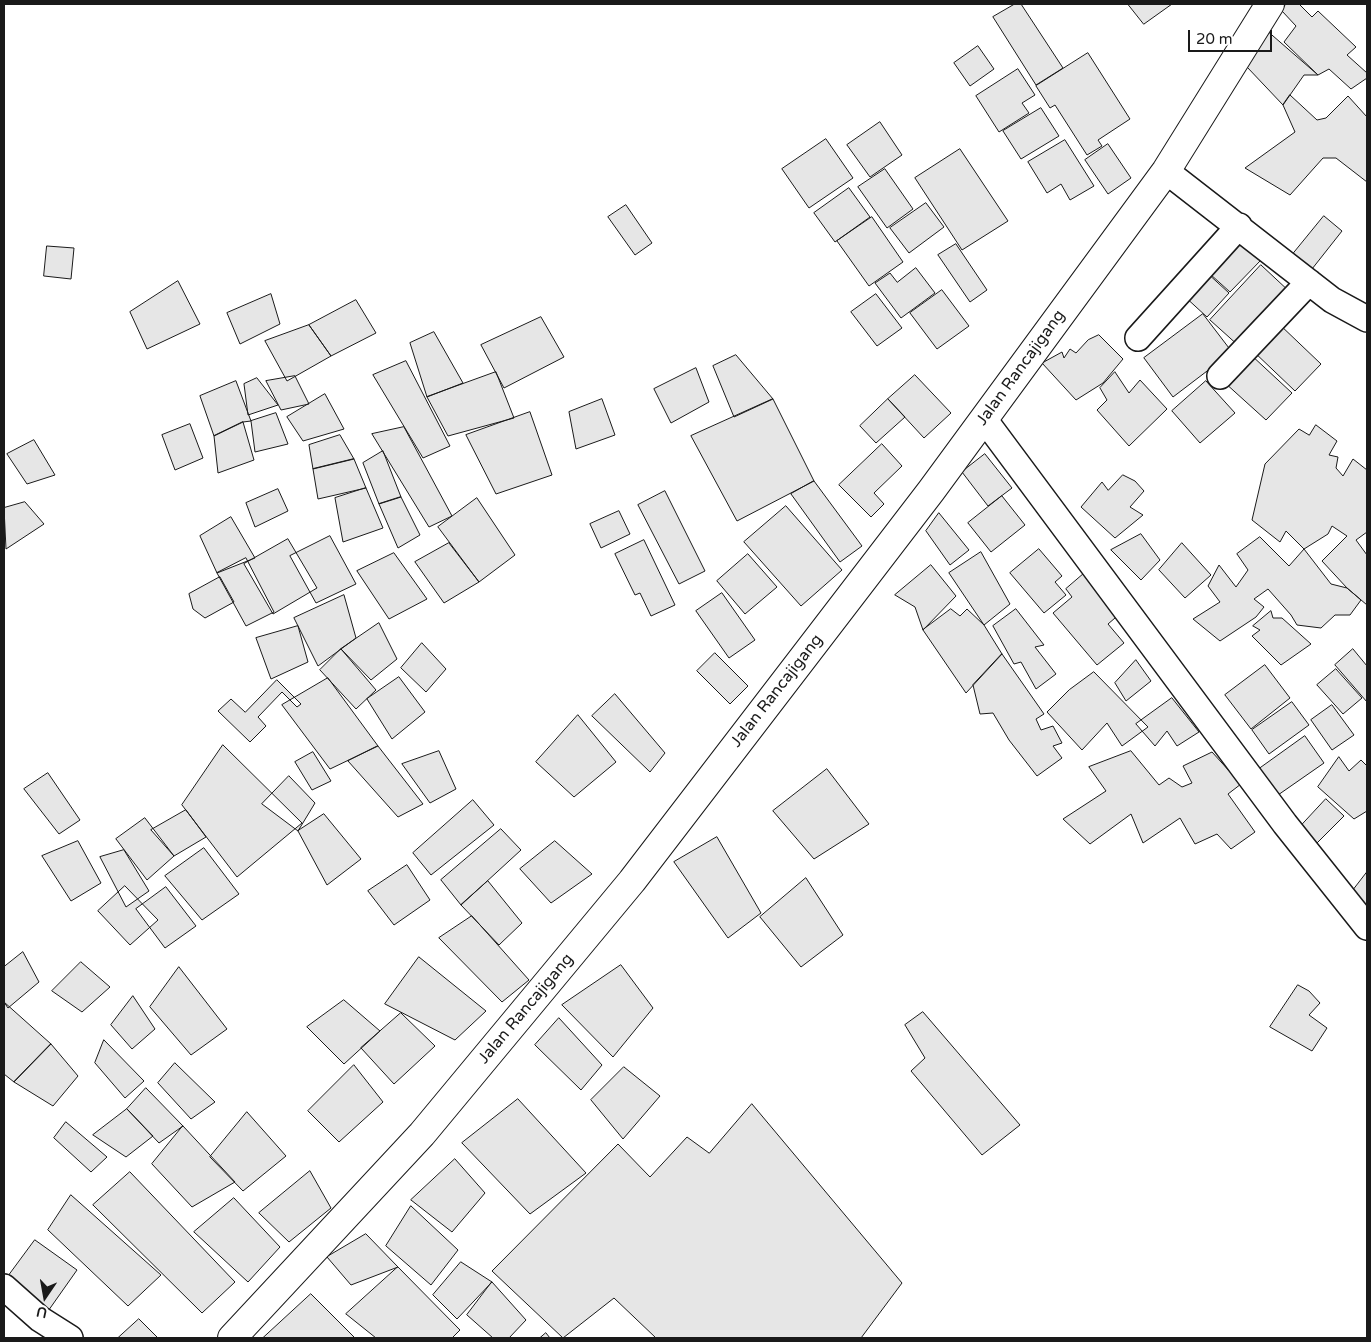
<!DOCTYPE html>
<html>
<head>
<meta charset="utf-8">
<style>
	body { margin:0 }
	#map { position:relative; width:1371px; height:1342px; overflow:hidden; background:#fff; font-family:"Varela Round",sans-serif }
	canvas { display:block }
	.frame { position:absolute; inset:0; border:5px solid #1a1a1a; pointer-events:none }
	.north { position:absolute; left:20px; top:1272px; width:50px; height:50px; -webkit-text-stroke:4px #fff; paint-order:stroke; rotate:192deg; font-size:14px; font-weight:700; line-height:20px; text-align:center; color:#1a1a1a }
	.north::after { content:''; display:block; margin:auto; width:18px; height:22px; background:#1a1a1a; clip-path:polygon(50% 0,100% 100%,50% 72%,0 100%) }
	.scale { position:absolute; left:1188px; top:30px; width:84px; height:22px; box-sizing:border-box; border:2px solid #1a1a1a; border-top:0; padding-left:6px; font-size:15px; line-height:18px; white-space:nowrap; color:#1a1a1a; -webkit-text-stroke:4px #fff; paint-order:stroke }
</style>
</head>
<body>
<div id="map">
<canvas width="1371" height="1342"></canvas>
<div class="frame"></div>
<div class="north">U</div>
<div class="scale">20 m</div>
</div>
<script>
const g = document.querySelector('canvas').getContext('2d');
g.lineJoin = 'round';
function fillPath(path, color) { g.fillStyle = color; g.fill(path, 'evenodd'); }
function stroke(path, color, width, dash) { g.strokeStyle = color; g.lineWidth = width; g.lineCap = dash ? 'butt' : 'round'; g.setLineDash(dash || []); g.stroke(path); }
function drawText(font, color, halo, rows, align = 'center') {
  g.font = font + ' "Varela Round",sans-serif'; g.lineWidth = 4; g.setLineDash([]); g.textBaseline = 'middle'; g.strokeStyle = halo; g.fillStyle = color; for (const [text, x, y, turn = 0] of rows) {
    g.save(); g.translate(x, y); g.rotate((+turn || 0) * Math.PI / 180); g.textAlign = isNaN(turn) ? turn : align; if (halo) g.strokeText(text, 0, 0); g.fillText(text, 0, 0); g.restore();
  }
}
const building = new Path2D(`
	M1015,4H1021L1063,68L1036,85L993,17Z
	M1128,4H1172L1144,24Z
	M1286,4H1299L1312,17L1318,11L1356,47L1347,55L1367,73V78L1351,89L1329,69L1318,75L1284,42L1296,26L1282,11Z
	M1265,29L1318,75H1304L1283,105L1247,67Z
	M978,46L994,69L970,86L954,63Z
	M1088,53L1130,119L1098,140L1102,146L1087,155L1055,105L1050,108L1036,86Z
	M1018,69L1035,95L1022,103L1029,113L999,132L976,96Z
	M1290,95L1317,120L1326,118L1348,96L1367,117V182L1336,158H1323L1290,195L1245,168L1295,132L1283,105Z
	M1041,108L1059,136L1021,159L1003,131Z
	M880,122L902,155L870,177L847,145Z
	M826,139L853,178L809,208L782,169Z
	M1065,140L1094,186L1070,200L1061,184L1047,193L1028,162Z
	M1108,144L1131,178L1108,194L1085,160Z
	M960,149L1008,221L962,250L915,178Z
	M885,169L913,209L887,228L858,187Z
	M849,188L870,217L835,242L814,213Z
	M926,203L944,227L909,253L890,228Z
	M626,205L652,243L635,255L608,217Z
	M1324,216L1342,231L1312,269L1293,254Z
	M872,217L903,262L869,286L837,241Z
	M1240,241L1261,260L1230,292L1210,274Z
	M956,244L987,290L970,302L938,255Z
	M47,246L74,248L71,279L44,276Z
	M1261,265L1291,293L1240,347L1210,320Z
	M916,268L935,293L901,318L875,283L890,273L897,282Z
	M1205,271L1229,293L1207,317L1183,295Z
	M178,281L200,324L147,349L130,312Z
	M942,290L969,326L937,349L910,313Z
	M271,294L280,324L240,344L227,313Z
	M876,294L902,328L877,346L851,312Z
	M356,300L376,333L331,356L309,325Z
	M1203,314L1232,352L1173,397L1144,358Z
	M541,317L564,357L504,388L481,345Z
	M1278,323L1321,364L1295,391L1252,350Z
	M309,325L331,356L287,381L265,341Z
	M434,332L463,383L427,397L410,343Z
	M1099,335L1123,359L1103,383L1076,400L1042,363L1062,352L1064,358L1070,349L1076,353L1088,340Z
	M1250,354L1292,393L1266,420L1224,382Z
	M736,355L773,399L734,417L713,366Z
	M406,361L450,446L423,458L373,375Z
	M696,368L709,402L671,423L654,389Z
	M496,372L514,418L448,436L427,397Z
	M1115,372L1129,393L1140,380L1167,409L1129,446L1097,410L1107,400L1100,388Z
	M915,375L951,413L924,438L888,399Z
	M295,376L309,404L281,410L266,381Z
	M257,378L278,405L248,415L244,384Z
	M236,381L251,421L243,422L214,436L200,396Z
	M1206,381L1235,413L1200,443L1172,411Z
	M325,394L344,429L303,441L287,417Z
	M602,399L615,435L576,449L569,412Z
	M773,399L814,481L737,521L691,436Z
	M888,399L905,417L876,443L860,426Z
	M530,412L552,475L496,494L466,435Z
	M276,413L288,444L255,452L251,421Z
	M243,422L254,460L218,473L214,436Z
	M190,424L203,458L175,470L162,435Z
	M1316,425L1337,441L1329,455L1338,457L1336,468L1343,476L1353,459L1367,470V532L1356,540L1367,555V605L1347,588L1322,561L1347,536L1332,526L1328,534L1304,549L1286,531L1280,542L1252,520L1265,464L1299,429L1309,435Z
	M404,427L452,516L429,527L372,434Z
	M340,435L354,459L313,469L309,445Z
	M34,440L55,475L27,484L7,454Z
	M882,444L902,466L874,493L884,504L871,517L839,485Z
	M383,451L401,497L379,504L363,463Z
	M985,454L1012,488L988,506L962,472Z
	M354,459L366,488L318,499L313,469Z
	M1123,475L1135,481L1144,491L1130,507L1143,515L1115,538L1081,507L1102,482L1108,490Z
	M814,481L862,546L840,562L791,494Z
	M366,488L383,528L343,542L335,498Z
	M278,489L288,511L255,527L246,503Z
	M665,491L705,571L679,584L638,505Z
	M1002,496L1025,525L991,552L968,523Z
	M401,497L420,535L398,548L379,504Z
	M477,498L515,555L479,582L438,527Z
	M25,502L44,524L6,549L4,508Z
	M786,506L842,570L801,606L744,542Z
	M619,511L630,534L601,548L590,524Z
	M939,513L969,550L950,565L926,531Z
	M231,517L255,558L217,573L200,536Z
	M1141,534L1160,560L1141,580L1111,550Z
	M330,536L356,584L316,603L290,556Z
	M1260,537L1289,566L1304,549L1331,584L1347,588L1361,600L1350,615H1335L1321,628L1297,625L1291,615L1268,589L1254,599L1264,607L1256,617L1220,641L1193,619L1220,602L1208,586L1219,565L1236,587L1248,570L1237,554Z
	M288,539L317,588L273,614L244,564Z
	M644,540L675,605L651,616L640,593L635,595L615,554Z
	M449,543L479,582L444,603L415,562Z
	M1182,543L1211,575L1185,598L1159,570Z
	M1039,549L1062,576L1055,582L1066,595L1044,613L1010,573Z
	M981,552L1010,604L984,625L949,573Z
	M394,553L427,599L389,619L357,571Z
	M748,554L777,587L745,614L717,581Z
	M246,558L274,612L246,626L217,573Z
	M931,565L956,596L923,630L915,607L895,595Z
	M1087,571L1122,612L1108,624L1124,643L1097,665L1053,613L1072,597L1066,589Z
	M220,577L234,602L205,618L193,609L189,594Z
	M722,593L755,640L729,658L696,611Z
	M344,595L356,638L318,666L294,618Z
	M951,609L960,616L967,609L984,625L1002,654L966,693L923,630Z
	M1016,609L1044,645L1035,647L1056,674L1036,689L1021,662L1014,664L993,626Z
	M1271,611L1273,618H1282L1311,644L1281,665L1252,636L1260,630L1253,626Z
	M379,623L397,659L371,680L341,649Z
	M298,626L308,662L271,679L256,638Z
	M422,643L446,669L426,692L401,668Z
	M341,649L376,690L356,709L320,670Z
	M1353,649L1367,666V702L1335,665Z
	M715,653L748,686L730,704L697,671Z
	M1002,654L1044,714L1036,719L1041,730L1053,726L1062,743L1053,746L1062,758L1037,776L1009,740L993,713L980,714L973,685Z
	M1136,660L1151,681L1126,701L1115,683Z
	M1265,665L1290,698L1251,729L1225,695Z
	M1336,669L1362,698L1343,714L1317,685Z
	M1094,672L1148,727L1122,746L1107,723L1082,750L1047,712L1069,690Z
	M399,677L425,712L392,739L367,699Z
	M328,678L378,746L330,769L282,705Z
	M277,680L301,704L297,707L282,692L258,717L266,726L250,742L218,711L231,699L245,712Z
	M615,694L665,753L650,772L592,716Z
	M1172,698L1199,732L1177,746L1167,731L1155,746L1136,724Z
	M1292,702L1309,725L1269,754L1252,730Z
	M1332,705L1354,735L1332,750L1311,720Z
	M578,715L616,762L574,797L536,762Z
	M1305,736L1324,763L1278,795L1259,769Z
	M223,745L302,823L237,877L182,805Z
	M378,746L423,804L398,817L348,761Z
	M439,751L456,789L430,803L402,764Z
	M1131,751L1159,785L1169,778L1182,787L1192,783L1183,766L1212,752L1241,784L1228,794L1255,832L1231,849L1217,834L1195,844L1180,818L1143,843L1131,814L1090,844L1063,819L1106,791L1089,767Z
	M313,752L331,781L312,790L295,762Z
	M1339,757L1349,771L1361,760L1367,766V811L1354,819L1318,787Z
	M827,769L869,824L814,859L773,811Z
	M48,773L80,820L59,834L24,789Z
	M289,776L315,803L298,831L262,804Z
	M1326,799L1344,816L1317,843L1300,827Z
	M473,800L494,825L431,875L413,853Z
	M186,810L206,837L174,856L151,830Z
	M324,814L361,859L327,885L298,831Z
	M145,818L174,856L147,880L116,839Z
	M501,829L521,850L461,905L441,880Z
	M717,837L761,913L728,938L674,862Z
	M78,841L101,883L71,901L42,856Z
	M555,841L592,874L551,903L520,869Z
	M204,848L239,894L202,920L165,876Z
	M124,850L149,891L126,907L100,857Z
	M407,865L430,900L394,925L368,891Z
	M1367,872V905L1351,893Z
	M806,878L843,935L801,967L760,917Z
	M488,881L522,923L499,945L461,905Z
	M125,886L158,920L130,945L98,911Z
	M166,887L196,926L165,948L136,909Z
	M472,916L529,980L502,1002L439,938Z
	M23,952L39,982L8,1008L4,1002V967Z
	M419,957L486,1011L455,1040L385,1004Z
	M81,962L110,987L82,1012L52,991Z
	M621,965L653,1008L613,1057L562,1005Z
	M179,967L227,1029L191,1055L150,1007Z
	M1298,985L1309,991L1320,1003L1309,1015L1327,1028L1312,1051L1270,1027Z
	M133,996L155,1029L132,1049L111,1025Z
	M344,1000L380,1031L344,1064L307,1027Z
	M4,1002L51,1044L14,1082L4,1074Z
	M923,1012L1020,1125L982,1155L911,1071L925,1058L905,1025Z
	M401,1013L435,1046L394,1084L361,1048Z
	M559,1018L602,1065L581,1090L535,1045Z
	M104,1040L144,1081L125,1098L95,1063Z
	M51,1044L78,1076L53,1106L14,1082Z
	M175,1063L215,1102L191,1119L158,1083Z
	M354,1065L383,1102L339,1142L308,1111Z
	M624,1067L660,1096L623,1139L591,1100Z
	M146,1088L183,1126L159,1143L127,1109Z
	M518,1099L586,1173L530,1214L462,1143Z
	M752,1104L902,1283L861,1338H656L614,1298L563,1338L492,1271L618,1144L650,1177L687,1137L709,1153Z
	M127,1109L153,1136L126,1157L93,1135Z
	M247,1112L286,1156L243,1191L210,1157Z
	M66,1122L107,1157L91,1172L54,1138Z
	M183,1126L235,1182L192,1207L152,1164Z
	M455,1159L485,1193L452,1232L411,1200Z
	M310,1171L331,1208L289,1242L259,1213Z
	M130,1172L235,1282L202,1313L93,1205Z
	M71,1195L161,1275L128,1306L48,1230Z
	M234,1198L280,1247L248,1282L194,1232Z
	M411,1206L458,1250L431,1285L386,1246Z
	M366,1234L398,1267L351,1285L327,1257Z
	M35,1240L77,1270L46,1314L4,1282Z
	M461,1262L492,1282L457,1319L433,1295Z
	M398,1267L460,1330L452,1338H376L346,1314Z
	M492,1282L526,1320L509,1338H493L467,1315Z
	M311,1294L355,1338H263Z
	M139,1319L158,1338H118Z
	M546,1333L550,1338H540Z`);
fillPath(building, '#e6e6e6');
stroke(building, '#1a1a1a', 1);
const minor = new Path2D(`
	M1166,171L1332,300L1367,319
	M1138,338L1239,226
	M1220,376L1309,282
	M984,419L1285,824L1367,927
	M4,1287L40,1319L70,1338`);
const secondary = new Path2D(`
	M232,1338L422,1134L632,881L931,491L1166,171L1270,4`);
stroke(minor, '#1a1a1a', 28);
stroke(secondary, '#1a1a1a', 30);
stroke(minor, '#fff', 25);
stroke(secondary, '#fff', 28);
drawText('16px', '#1a1a1a', '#fff', [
	["Jalan Rancajigang",1021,368,-54],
	["Jalan Rancajigang",777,691,-52],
	["Jalan Rancajigang",526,1009,-50]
]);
</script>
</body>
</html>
